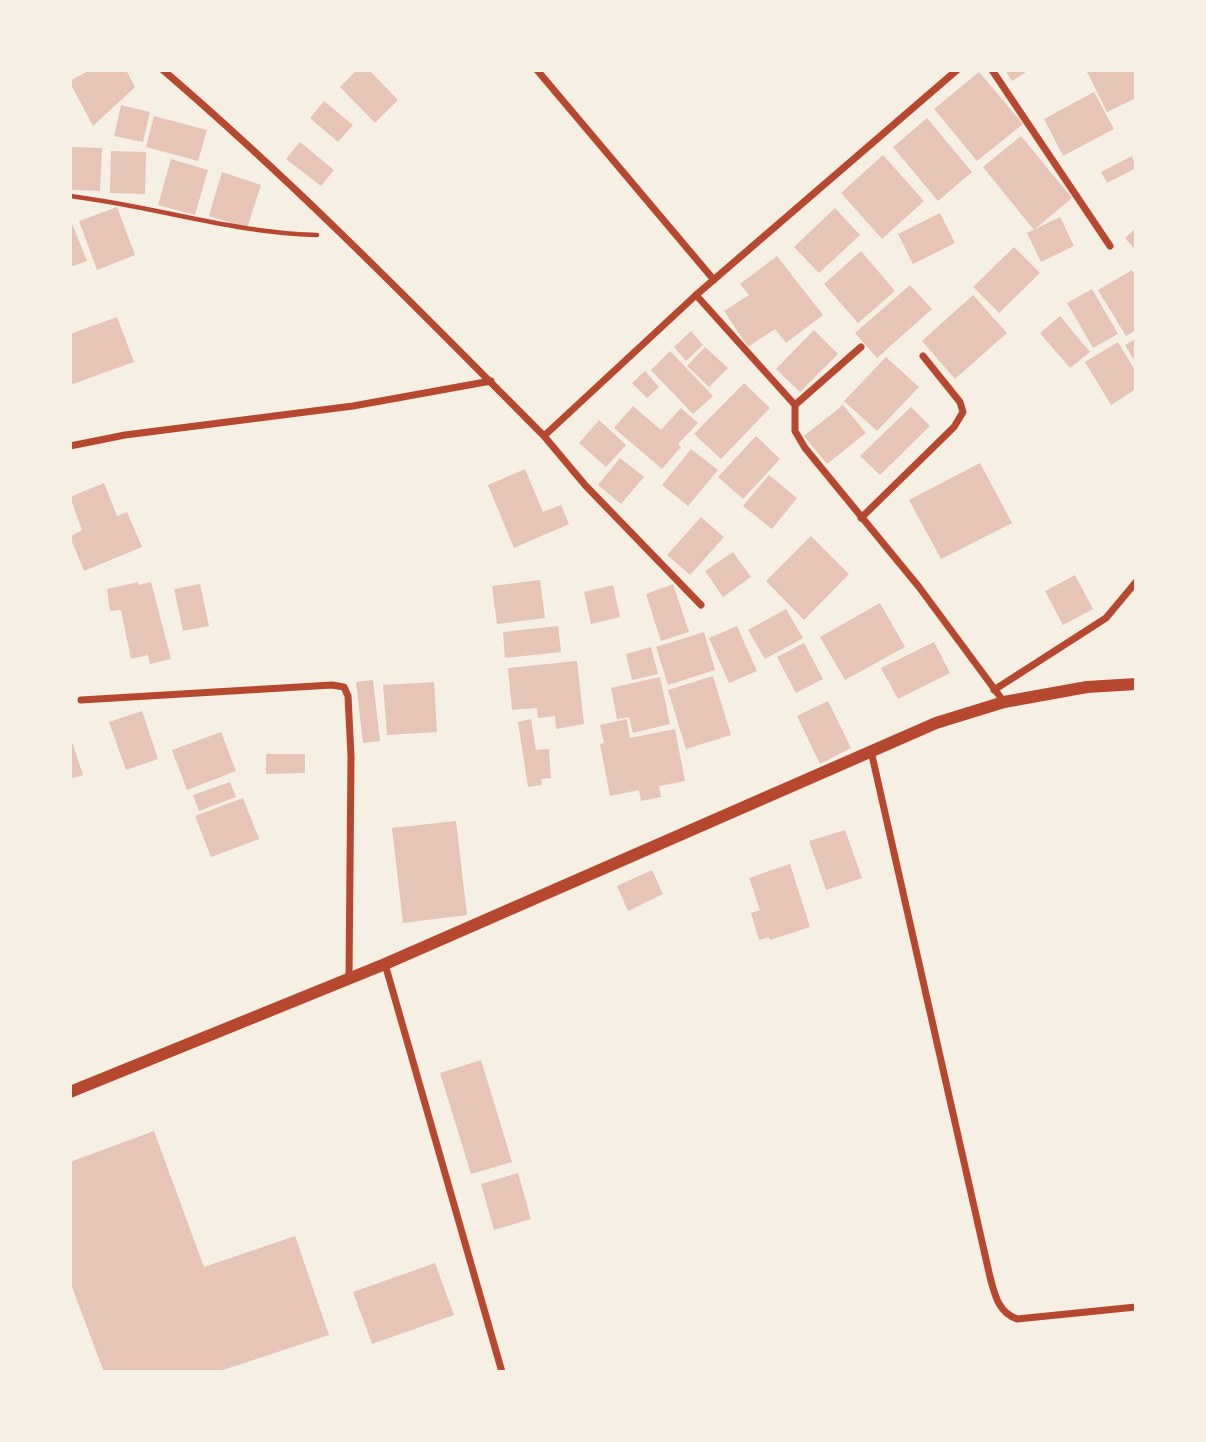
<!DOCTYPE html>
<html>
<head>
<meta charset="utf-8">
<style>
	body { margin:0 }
	#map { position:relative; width:1206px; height:1442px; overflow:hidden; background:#f6efe4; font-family:"Fira Sans",sans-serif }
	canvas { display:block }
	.frame { position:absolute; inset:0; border:72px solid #f6efe4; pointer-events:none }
</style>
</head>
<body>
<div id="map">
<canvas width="1206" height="1442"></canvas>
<div class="frame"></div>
</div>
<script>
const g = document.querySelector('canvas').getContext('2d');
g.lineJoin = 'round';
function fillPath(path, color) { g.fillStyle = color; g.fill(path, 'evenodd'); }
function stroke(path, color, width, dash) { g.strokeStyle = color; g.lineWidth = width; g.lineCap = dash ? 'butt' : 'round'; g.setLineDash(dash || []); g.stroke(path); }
fillPath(new Path2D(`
	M90,70H126L135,87L93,126L70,83V81Z
	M357,70H369L398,100L375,123L340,87Z
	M1005,70H1029L1012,81Z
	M1086,70H1133L1136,76V98L1107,112Z
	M979,72L1023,124L977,161L934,109Z
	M1094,92L1114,129L1063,156L1044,119Z
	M324,101L353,125L338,142L310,118Z
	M121,105L150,112L143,142L114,136Z
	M154,116L207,130L198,161L146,147Z
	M927,118L972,172L938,201L893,147Z
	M1021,136L1072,198L1034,230L983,167Z
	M300,142L334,170L321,186L286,159Z
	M70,147L102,148L100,191L70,190Z
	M111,151L146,152L145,194L110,193Z
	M883,155L924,201L882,239L841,193Z
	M1132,156L1136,168L1107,183L1101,172Z
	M171,159L208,170L195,215L158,205Z
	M222,172L261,185L247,228L209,216Z
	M117,207L135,255L97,270L79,221Z
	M835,208L860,235L819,273L794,247Z
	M940,213L955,243L913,264L898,234Z
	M1060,217L1074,246L1041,262L1027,233Z
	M70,219L87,261L70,267Z
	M1136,228V251L1125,238Z
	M1014,247L1040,273L999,313L973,287Z
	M861,251L895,291L858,323L824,284Z
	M777,256L823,315L786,343L775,329L748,347L724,311L749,295L740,284Z
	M1132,270L1136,276V330L1126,336L1098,290Z
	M910,285L932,309L877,358L855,333Z
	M1092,289L1118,334L1093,348L1067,303Z
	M973,295L1007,333L955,379L922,341Z
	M1060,316L1090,352L1070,368L1040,333Z
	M117,317L134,362L70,385V334Z
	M814,330L838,354L800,392L776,369Z
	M691,331L703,345L686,361L674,347Z
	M1136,339V363L1125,345Z
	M1118,342L1136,372V389L1111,405L1085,362Z
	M705,347L728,368L709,387L687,366Z
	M670,351L713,396L693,414L651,370Z
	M886,357L919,387L877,431L844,401Z
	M645,371L659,387L647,398L632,383Z
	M744,383L770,408L721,459L694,434Z
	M843,405L866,433L827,464L804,436Z
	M633,406L661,430L681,408L698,423L678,444L681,447L662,469L614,428Z
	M911,407L930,426L880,475L860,456Z
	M599,420L626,445L606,467L579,443Z
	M756,436L780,459L743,499L718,477Z
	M691,449L718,470L688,506L662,485Z
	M620,458L644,477L621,504L598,485Z
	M980,463L1012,523L941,559L909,500Z
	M525,469L543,512L561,505L569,524L514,548L488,485Z
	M769,475L797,498L772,529L743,506Z
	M104,483L117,516L127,512L142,547L84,571L70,537L82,530L70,497Z
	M701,517L724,537L690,575L667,555Z
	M811,536L849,574L804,620L766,581Z
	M733,552L751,577L723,597L705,571Z
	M1075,575L1093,609L1063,625L1045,591Z
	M540,580L545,618L497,624L492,586Z
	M138,582V585L151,582L171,659L150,664L148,655L131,659L121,610L110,611L107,589Z
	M200,584L209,626L183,631L174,589Z
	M673,584L689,632L661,641L646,594Z
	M613,585L620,617L591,624L584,592Z
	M880,603L905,647L845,680L820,637Z
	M786,609L803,638L765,659L748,630Z
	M558,626L561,652L505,658L503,632Z
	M737,626L757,671L729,683L709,638Z
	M704,632L715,670L668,685L656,647Z
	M934,642L950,673L898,699L881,668Z
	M804,643L823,679L796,693L777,657Z
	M651,647L658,674L632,680L626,654Z
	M577,661L584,724L556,729L555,716L538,718L537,708L512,710L508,668Z
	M713,676L731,735L686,749L668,690Z
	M660,677L670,724L633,733L629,717L617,719L611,688Z
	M373,680L380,741L363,743L356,682Z
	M434,682L437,732L387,735L383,685Z
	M828,701L851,748L820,764L797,716Z
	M142,711L158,759L126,770L109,722Z
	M531,719L536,750L549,749L551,778L541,779L542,785L528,787L518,722Z
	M627,719L630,738L675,729L685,781L659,786L661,797L641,801L639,790L610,796L600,744L604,743L600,725Z
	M221,732L236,771L187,790L172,750Z
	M70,736L83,775L70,779Z
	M266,754H305V773L266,774Z
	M230,782L236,797L199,811L193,795Z
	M243,798L259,839L211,857L195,816Z
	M456,821L467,915L403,923L392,828Z
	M845,830L862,878L826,890L809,841Z
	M790,864L810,927L770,940L769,937L759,940L751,913L760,910L749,878Z
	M652,870L663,894L628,911L617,886Z
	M481,1060L512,1162L471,1174L440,1073Z
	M154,1131L204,1267L295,1236L329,1335L217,1372H104L70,1282V1162Z
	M518,1173L531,1219L494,1230L481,1184Z
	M435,1263L454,1315L372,1344L353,1292Z`), '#e6c5b7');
stroke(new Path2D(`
	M70,196C153,206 233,233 317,235`), '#b5482f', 4.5);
stroke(new Path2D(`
	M163,70C297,185 420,311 544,436L696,295L795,405
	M537,70L714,280
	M992,70L1110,246
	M696,295L957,70
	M861,347L795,405V431L805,448L919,587L1004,702
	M544,436L585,485L701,605
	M70,446L125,435L353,406L491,381
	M861,518L954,427L963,412L960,402L923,356
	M994,690L1106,618L1136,582
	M81,700L332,685L344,687L348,696L351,756L349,979
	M871,751L990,1277C995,1295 998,1312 1017,1319L1136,1307
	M385,964L502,1372`), '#b5482f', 7);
stroke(new Path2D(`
	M70,1092L385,964L936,723L1004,702L1087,687L1136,684`), '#b5482f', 12);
</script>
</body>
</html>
